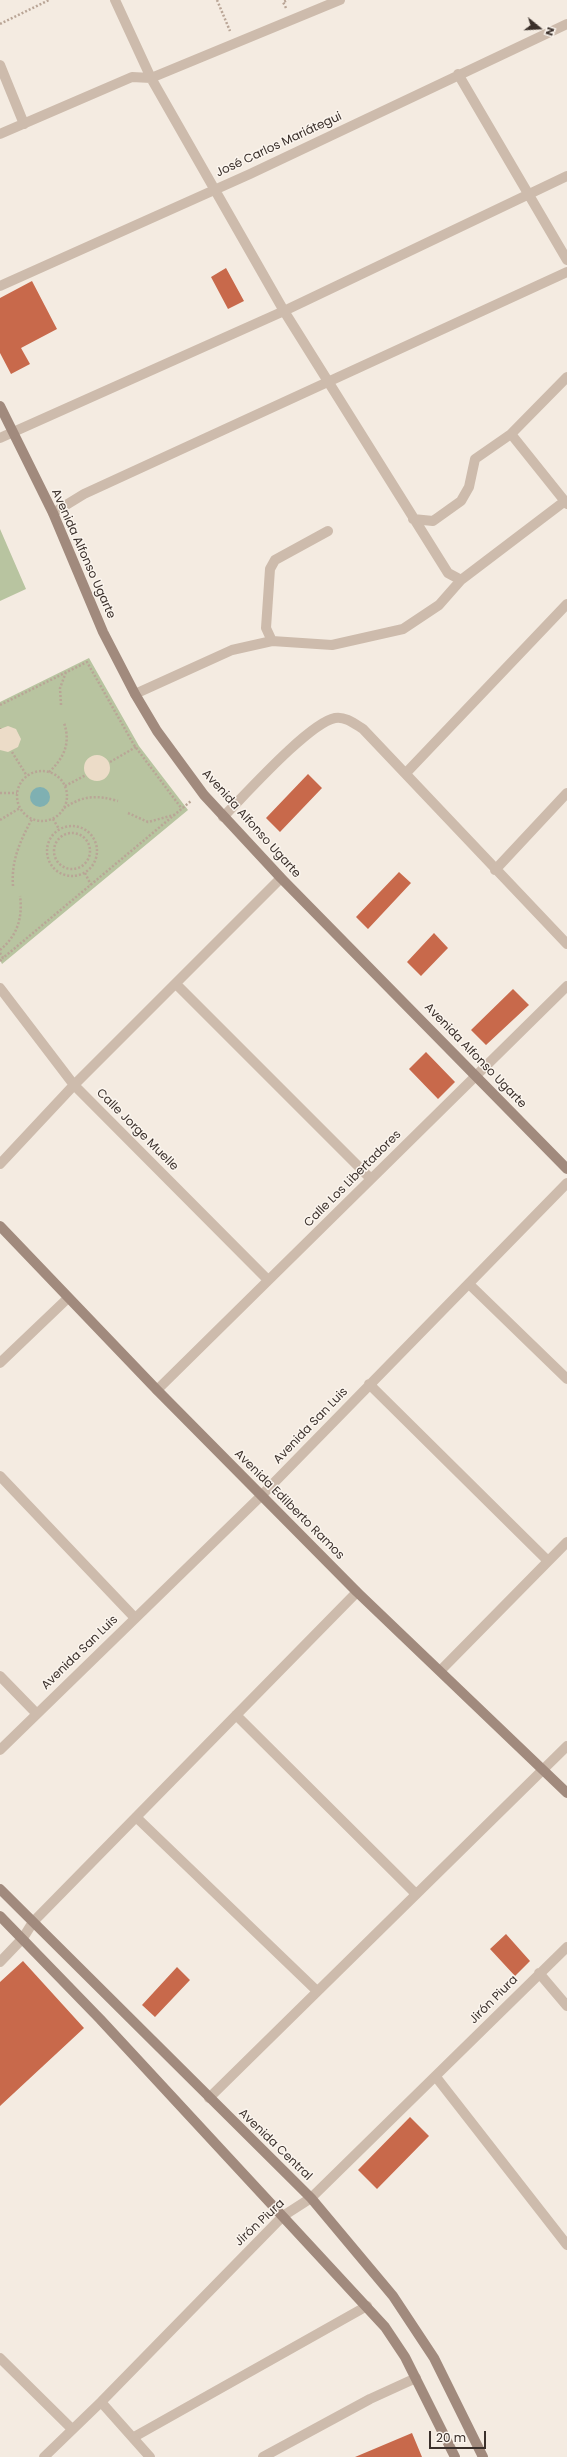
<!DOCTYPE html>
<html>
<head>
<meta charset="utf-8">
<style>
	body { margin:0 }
	#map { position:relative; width:567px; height:2457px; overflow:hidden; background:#f4ebe1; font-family:Poppins,sans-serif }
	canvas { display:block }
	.north { position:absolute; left:519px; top:8px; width:40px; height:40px; -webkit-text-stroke:3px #fbf5ee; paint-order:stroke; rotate:108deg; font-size:11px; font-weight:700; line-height:16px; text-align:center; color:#3b302b }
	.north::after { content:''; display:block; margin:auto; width:14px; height:18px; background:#3b302b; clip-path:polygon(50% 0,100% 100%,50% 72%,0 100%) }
	.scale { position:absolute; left:429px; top:2431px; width:57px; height:18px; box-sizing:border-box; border:2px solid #3b302b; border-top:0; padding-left:5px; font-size:12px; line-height:14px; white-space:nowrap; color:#3b302b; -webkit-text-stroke:3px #fbf5ee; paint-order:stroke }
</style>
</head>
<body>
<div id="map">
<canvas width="567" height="2457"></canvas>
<div class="north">N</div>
<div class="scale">20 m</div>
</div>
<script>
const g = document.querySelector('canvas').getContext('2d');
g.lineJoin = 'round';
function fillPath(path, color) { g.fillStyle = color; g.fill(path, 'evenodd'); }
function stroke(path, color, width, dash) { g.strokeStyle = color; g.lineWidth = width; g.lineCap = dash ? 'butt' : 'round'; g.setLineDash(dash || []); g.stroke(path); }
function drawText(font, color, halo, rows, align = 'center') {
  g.font = font + ' Poppins,sans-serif'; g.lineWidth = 3; g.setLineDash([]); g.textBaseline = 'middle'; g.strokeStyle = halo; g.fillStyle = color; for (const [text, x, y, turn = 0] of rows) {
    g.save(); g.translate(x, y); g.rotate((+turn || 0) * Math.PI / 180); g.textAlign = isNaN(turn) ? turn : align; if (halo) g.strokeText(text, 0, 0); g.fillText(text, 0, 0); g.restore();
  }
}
fillPath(new Path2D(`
	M0,529L26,589L0,601Z
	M89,658L139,746L188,810L2,964L0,960V702Z`), '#b8c4a0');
fillPath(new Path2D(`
	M8,726L16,729L21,739L18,747L8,752L0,750V729Z
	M84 768a13 13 0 1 1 26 0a13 13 0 1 1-26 0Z`), '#ecdcc8');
fillPath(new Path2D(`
	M30 797a10 10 0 1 1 20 0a10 10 0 1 1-20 0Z`), '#7fb0b2');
fillPath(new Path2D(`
	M226,268L244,301L228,309L211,277Z
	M32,281L57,329L21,348L30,364L11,374L0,353V298Z
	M308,774L322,788L280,832L266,818Z
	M399,872L411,883L368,929L356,917Z
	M434,933L448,948L421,976L407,962Z
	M513,989L529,1005L486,1045L471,1030Z
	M426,1052L455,1082L438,1099L409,1069Z
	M506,1934L530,1961L515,1976L490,1949Z
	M23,1961L84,2028L0,2106V1982Z
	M177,1967L190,1980L155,2017L142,2005Z
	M410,2117L429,2136L377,2189L358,2170Z
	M412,2433L422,2457H355Z`), '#c8694b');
stroke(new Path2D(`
	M217,0L230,31
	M286,8L283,2L288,0
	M0,24L49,0
	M0,705L87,662L134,745L182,809
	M61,705L60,688L66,672
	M0,728V729
	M12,752L27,776
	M110,762L136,747
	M17 796a25 25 0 1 1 50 0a25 25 0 1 1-50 0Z
	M49,772C64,758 71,743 64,723
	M65,786L86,775
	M0,793H17
	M64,808C84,795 97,795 118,801
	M128,813L148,822L174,815
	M53,819L59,829
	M0,820L20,808
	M47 851a25 25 0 1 1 50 0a25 25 0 1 1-50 0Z
	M54 851a18 18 0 1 1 36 0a18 18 0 1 1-36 0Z
	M85,873L91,885
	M13,886C11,861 20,841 32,819
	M0,950C17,936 23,918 20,896
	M0,953L3,958L191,801
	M0,961L3,958`), '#b9a596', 2.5, [2, 2]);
stroke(new Path2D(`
	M134,2437L367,2306
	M263,2457L370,2399L416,2378`), '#cdbbac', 10);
stroke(new Path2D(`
	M115,0L151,78L284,311L448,573L461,580L565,501
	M0,65L24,124
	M458,74L567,260
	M0,134L132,77L151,78L340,0
	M0,286L250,174L567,24
	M511,434L567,504
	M0,438L284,311L567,176
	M53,513L84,494L567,272
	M413,519L433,521L461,501L469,487L475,459L511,434L567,377
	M272,641L332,645L403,629L439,605L461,580
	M135,694L232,650L272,641L266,628L270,569L275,560L328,531
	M406,773L567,604
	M223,817C245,795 309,723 335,718C345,716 355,724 363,729L567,944
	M495,870L567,793
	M176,984L371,1179
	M0,988L74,1085L268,1280
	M0,1164L74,1085L281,878
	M469,1284L567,1379
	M0,1363L68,1298
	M369,1384L548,1561
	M157,1390L567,986
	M0,1476L135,1618
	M441,1670L567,1542
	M0,1676L37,1714
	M236,1715L416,1894
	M0,1750L261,1496L567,1183
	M136,1817L317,1991
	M0,1962L23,1938L33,1922L357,1592
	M539,1973L567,2006
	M436,2077L567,2245
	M209,2098L567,1746
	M0,2358L72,2429
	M101,2402L150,2457
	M44,2457L101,2402L283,2216L311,2198L567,1947`), '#cdbbac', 10);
stroke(new Path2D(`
	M0,406L53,513L103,632L135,694L157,731L204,795L281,878L567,1169
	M0,1226L157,1390L357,1592L567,1793
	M0,1889L311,2198L393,2296L434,2358L483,2457
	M0,1916L100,2019L385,2327L405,2357L455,2457`), '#a18a7d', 10);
drawText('12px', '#3b302b', '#fbf5ee', [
	["José Carlos Mariátegui",279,145,-25],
	["Avenida Alfonso Ugarte",83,554,66],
	["Avenida Alfonso Ugarte",251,824,48],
	["Avenida Alfonso Ugarte",475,1056,46],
	["Calle Jorge Muelle",137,1130,45],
	["Calle Los Libertadores",353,1179,-45],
	["Avenida San Luis",311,1426,-46],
	["Avenida Edilberto Ramos",289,1505,45],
	["Avenida San Luis",80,1653,-44],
	["Jirón Piura",494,2000,-45],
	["Avenida Central",275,2145,44],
	["Jirón Piura",260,2223,-43]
]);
</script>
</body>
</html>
